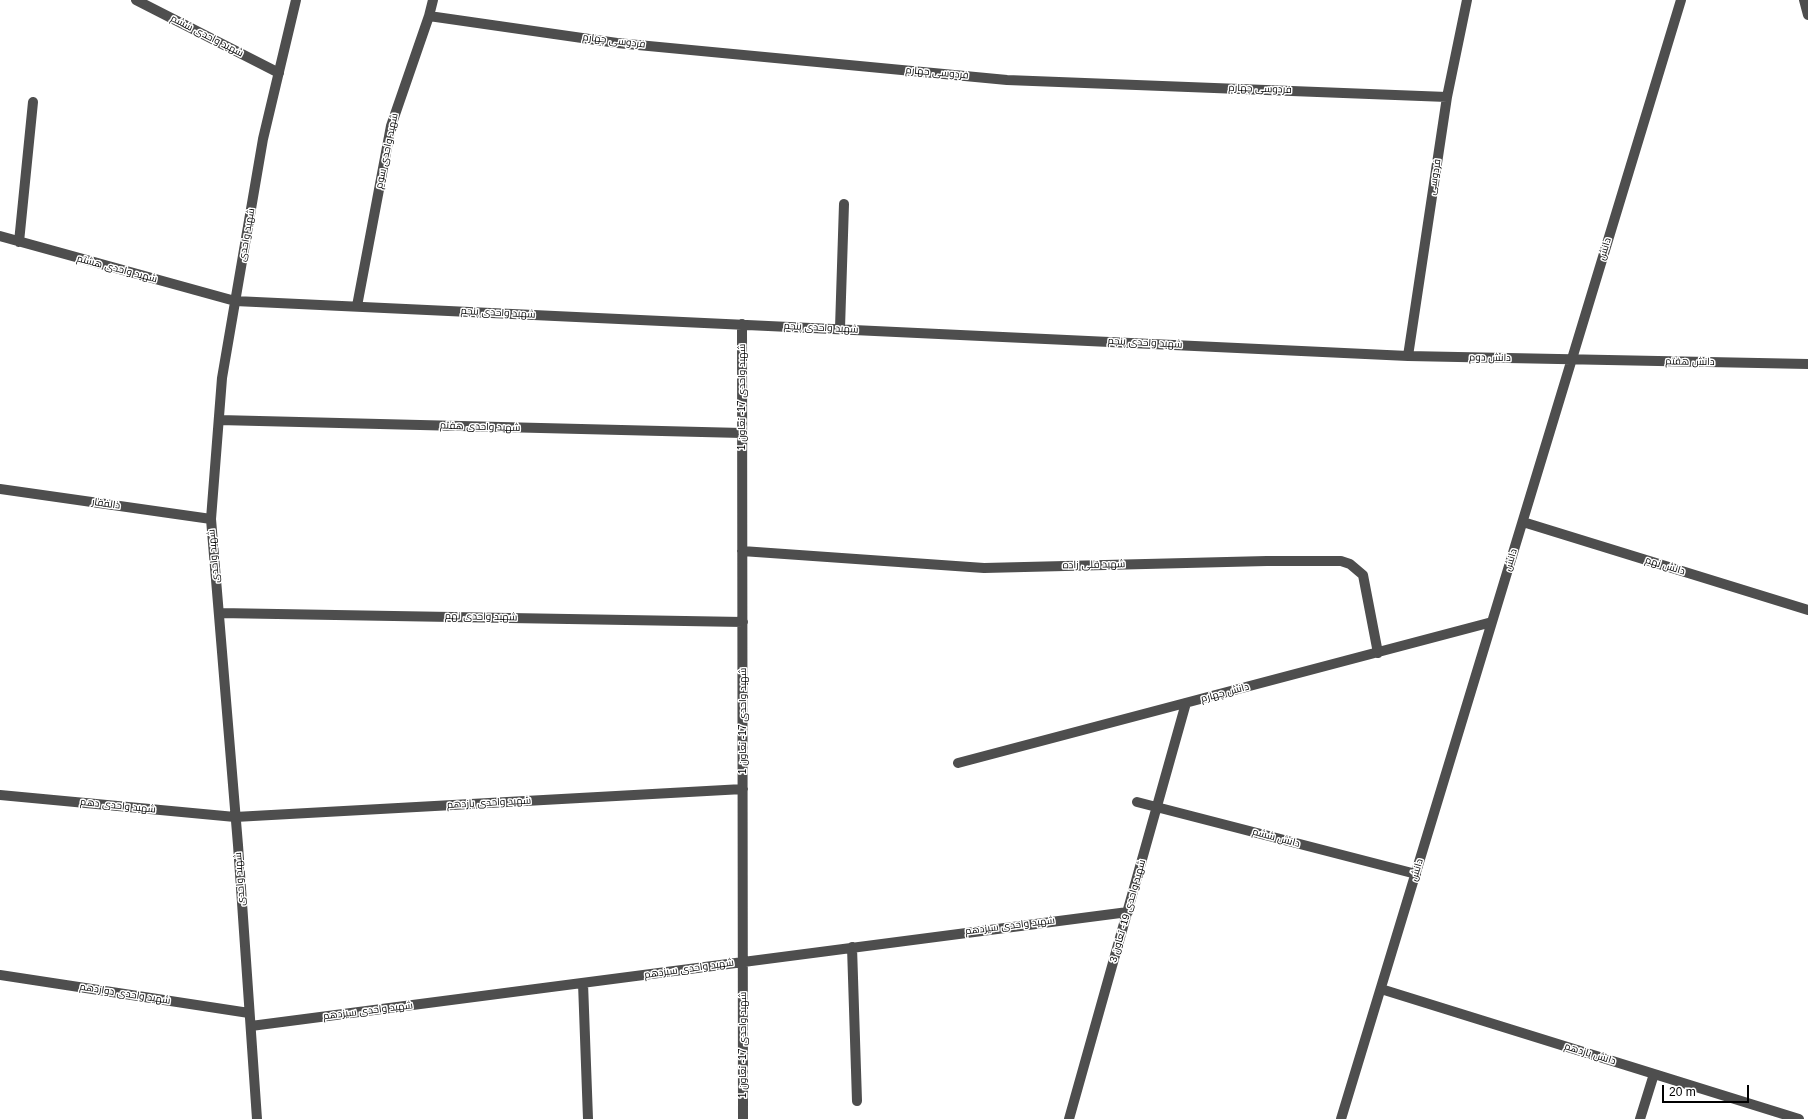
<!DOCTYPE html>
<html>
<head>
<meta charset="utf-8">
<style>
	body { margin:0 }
	#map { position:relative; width:1808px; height:1119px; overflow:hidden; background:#fff; font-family:Arial,sans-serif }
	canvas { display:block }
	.scale { position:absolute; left:1662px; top:1085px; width:87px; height:18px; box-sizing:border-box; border:2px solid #000; border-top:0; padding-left:5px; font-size:12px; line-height:14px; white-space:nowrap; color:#000; -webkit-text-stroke:3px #fff; paint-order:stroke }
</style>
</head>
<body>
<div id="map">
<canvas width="1808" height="1119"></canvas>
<div class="scale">20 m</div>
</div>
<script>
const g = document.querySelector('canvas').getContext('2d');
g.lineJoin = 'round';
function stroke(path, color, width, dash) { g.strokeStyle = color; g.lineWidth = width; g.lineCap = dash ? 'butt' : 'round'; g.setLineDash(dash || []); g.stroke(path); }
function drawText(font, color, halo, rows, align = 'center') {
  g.font = font + ' Arial,Cairo,sans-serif'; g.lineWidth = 3; g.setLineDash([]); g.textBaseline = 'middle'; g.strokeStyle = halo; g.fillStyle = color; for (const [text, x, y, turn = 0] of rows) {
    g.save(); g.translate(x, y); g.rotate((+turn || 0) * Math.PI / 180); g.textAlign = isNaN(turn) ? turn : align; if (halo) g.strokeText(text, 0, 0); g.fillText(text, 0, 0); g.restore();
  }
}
stroke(new Path2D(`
	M136,0L279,73
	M1804,0L1808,15
	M429,16L617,43L1007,80L1447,97
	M0,236L235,301L1408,356L1808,364
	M19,242L33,102
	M357,306L391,126L429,16L433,0
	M742,324L743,1119
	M840,328L844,204
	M1408,356L1447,97L1467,0
	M219,420L742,433
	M0,489L211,519
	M1523,522L1808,610
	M742,551L984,568L1267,561H1341L1350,564L1363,575L1378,653
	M219,613L743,622
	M958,763L1492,622
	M0,795L235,817L743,789
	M1137,802L1416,874
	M852,947L857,1101
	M0,975L249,1013
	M583,983L588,1119
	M1381,989L1799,1119
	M251,1026L1128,912
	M257,1119L238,845L211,519L222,378L263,139L296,0
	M1069,1119L1186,703
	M1341,1119L1681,0
	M1640,1119L1654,1074`), '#4e4e4e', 10);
drawText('10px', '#000', '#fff', [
	["شهید واحدی ششم",207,36,27],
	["فردوسی چهارم",614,41,7],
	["فردوسی چهارم",937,73,5],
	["فردوسی چهارم",1260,89,2],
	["شهید واحدی سوم",387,151,-78],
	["فردوسی",1435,177,-81],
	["شهید واحدی",247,235,-80],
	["دانش",1605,249,-73],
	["شهید واحدی هشتم",117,269,15],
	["شهید واحدی پنجم",498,313,3],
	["شهید واحدی پنجم",821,328,3],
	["شهید واحدی پنجم",1145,343,3],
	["دانش دوم",1490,358,1],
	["دانش هفتم",1690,362,1],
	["شهید واحدی 17- تعاون 1",742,397,-90],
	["شهید واحدی هفتم",480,427,2],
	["ذالفقار",106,504,8],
	["شهید واحدی",214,556,-95],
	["دانش",1511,560,-73],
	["شهید قلی زاده",1094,565,-1],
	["دانش نهم",1665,566,17],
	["شهید واحدی نهم",481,617,1],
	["دانش چهارم",1225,693,-15],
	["شهید واحدی 17- تعاون 1",743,721,-90],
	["شهید واحدی یازدهم",489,803,-3],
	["شهید واحدی دهم",118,806,6],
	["دانش ششم",1276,838,15],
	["دانش",1417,870,-73],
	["شهید واحدی",240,879,-94],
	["شهید واحدی 19- تعاون 3",1128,911,-74],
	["شهید واحدی سیزدهم",1010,926,-7],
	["شهید واحدی سیزدهم",689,969,-8],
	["شهید واحدی دوازدهم",125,994,9],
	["شهید واحدی سیزدهم",368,1011,-7],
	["شهید واحدی 17- تعاون 1",743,1045,-90],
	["دانش یازدهم",1590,1054,17]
]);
</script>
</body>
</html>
